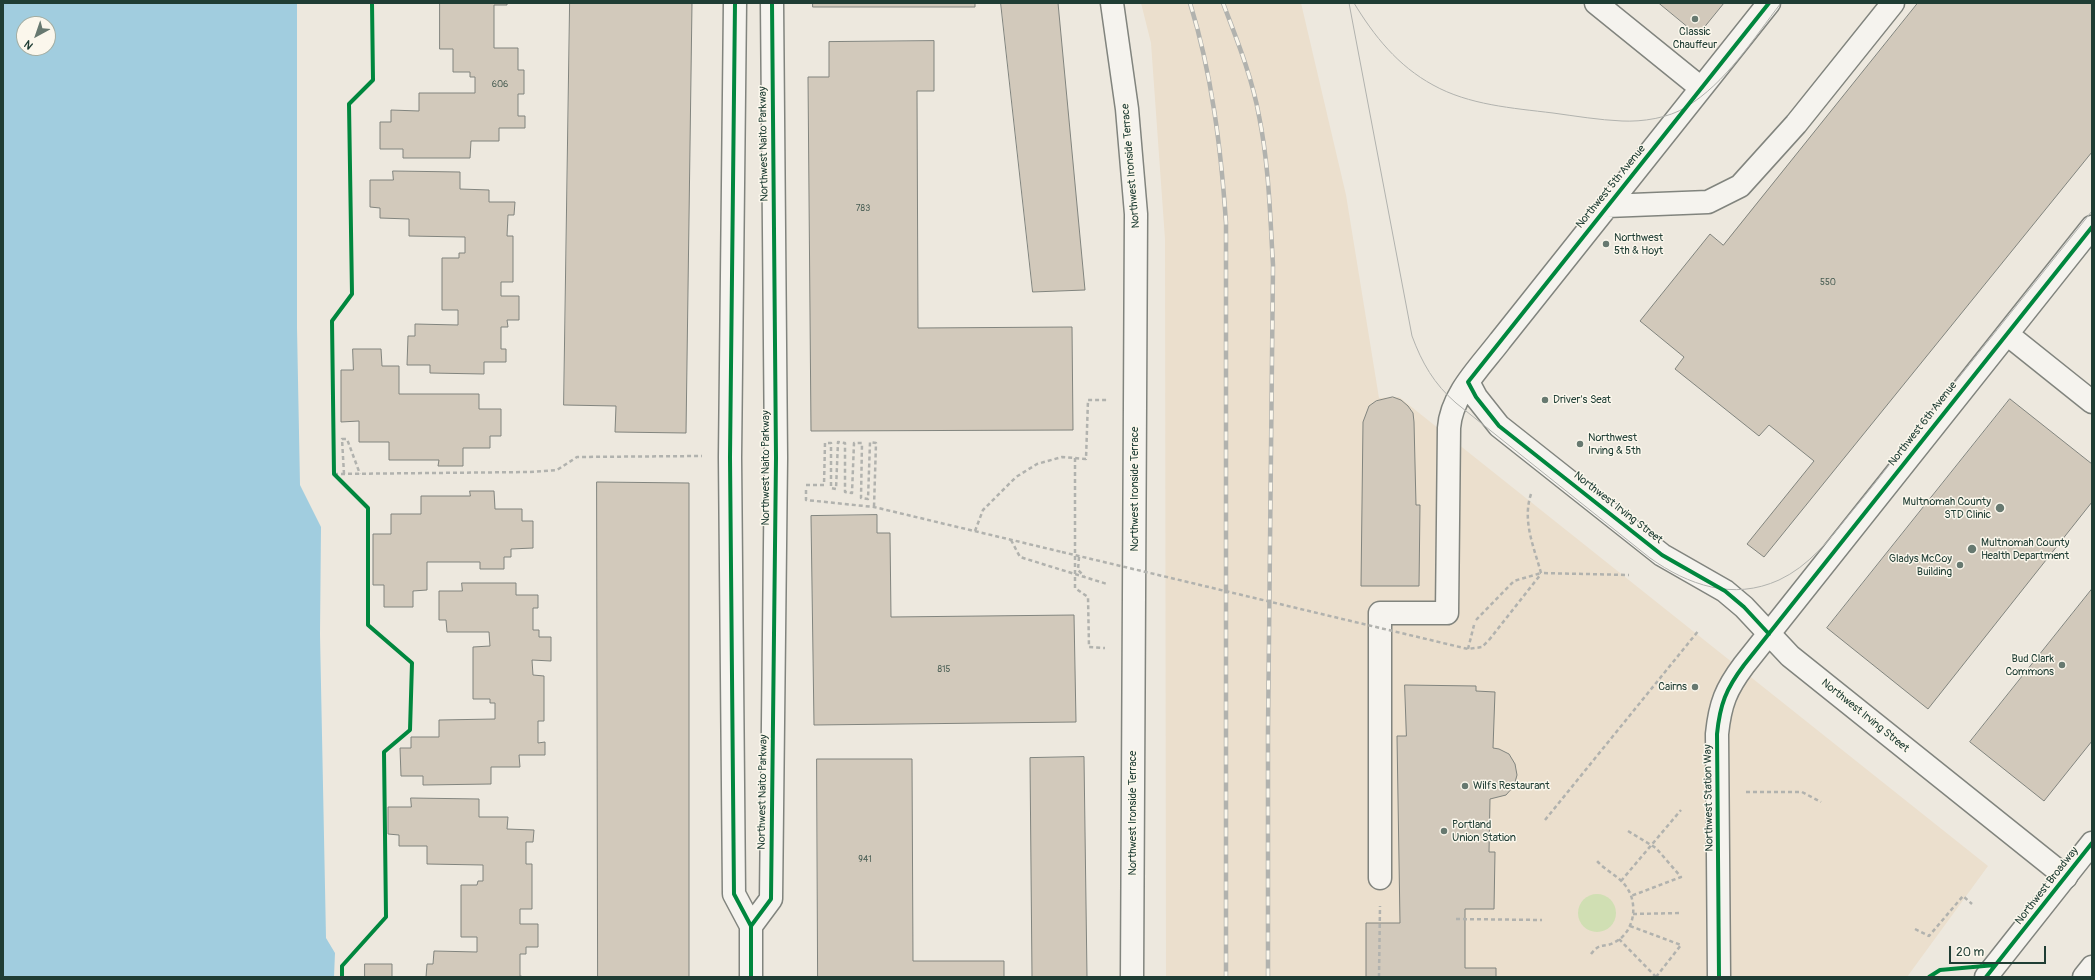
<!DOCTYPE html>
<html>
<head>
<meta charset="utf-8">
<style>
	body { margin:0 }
	#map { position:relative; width:2095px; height:980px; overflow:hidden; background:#ede8de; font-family:Pangolin,sans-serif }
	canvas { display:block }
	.frame { position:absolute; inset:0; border:4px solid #1f3d34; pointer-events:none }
	.north { position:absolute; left:16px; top:16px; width:40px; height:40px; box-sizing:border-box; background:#fbf7ec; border:1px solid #a3ada2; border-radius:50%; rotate:220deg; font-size:11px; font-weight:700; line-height:16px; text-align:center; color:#1f3d34 }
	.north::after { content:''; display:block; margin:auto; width:14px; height:18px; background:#677970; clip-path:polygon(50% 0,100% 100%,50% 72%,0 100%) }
	.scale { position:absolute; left:1949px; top:946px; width:97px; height:18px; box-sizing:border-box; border:2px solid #1f3d34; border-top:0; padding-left:5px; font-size:12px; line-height:14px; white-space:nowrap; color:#1f3d34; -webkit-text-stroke:3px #fbf7ec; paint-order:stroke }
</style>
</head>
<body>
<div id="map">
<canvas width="2095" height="980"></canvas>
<div class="frame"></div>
<div class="north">N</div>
<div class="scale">20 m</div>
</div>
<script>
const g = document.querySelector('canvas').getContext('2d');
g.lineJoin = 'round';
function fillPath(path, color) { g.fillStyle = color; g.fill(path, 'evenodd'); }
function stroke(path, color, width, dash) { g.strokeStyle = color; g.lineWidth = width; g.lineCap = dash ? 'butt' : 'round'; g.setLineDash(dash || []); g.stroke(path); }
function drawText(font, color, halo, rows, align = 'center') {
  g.font = font + ' Pangolin,sans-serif'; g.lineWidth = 3; g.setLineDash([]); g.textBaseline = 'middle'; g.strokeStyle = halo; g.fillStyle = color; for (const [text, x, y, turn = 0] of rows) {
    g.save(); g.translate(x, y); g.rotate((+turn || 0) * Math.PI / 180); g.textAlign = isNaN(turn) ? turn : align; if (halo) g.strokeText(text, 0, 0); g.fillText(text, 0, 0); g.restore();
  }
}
fillPath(new Path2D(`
	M1141,3H1301L1346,195L1379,398L1399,397L1988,866L1907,977H1166L1165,239L1151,43Z`), '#ebdfcd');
fillPath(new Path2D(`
	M1578 913a19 19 0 1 1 38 0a19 19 0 1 1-38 0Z`), '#d0dfb3');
fillPath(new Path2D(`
	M3,3H297V328L300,485L321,527L320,634L326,938L335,953L334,977H3ZM24,24H48V48H24Z`), '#a1cddf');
const building = new Path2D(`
	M440,3H507V5H494V48H518V70H524V94H518V116H525V128H499V141H471L470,158H403V149H380V122H391V110L419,111V93H475V77H470V72H453V49H440Z
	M570,3H692L686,433L615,432L616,406L564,405Z
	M813,3H975V7H813Z
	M1001,3H1058L1085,290L1033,292Z
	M1659,3H1724L1698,35Z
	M1918,3H2092V152L1764,557L1747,544L1814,461L1769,425L1759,436L1675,369L1684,357L1640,321L1710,234L1723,245Z
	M934,41V91H917L918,328L1072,327L1073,430L811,431L808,77H829V42Z
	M393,171L460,172V189L489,190V202H515L514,215H508L507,236H513V282H501V296H519V320H507L508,327H501V349H506V362H484V374L430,373V365H407L408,336H415V324L458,325V310H442V258H459V253H465V237L409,236V219L380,218V208L370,207V180H393Z
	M353,349H381L382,366H399V394H479V409H501V436H490V448H463V466H438L439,460H389V442H359V421L341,422V370H353Z
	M1393,397L1401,400L1408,406L1413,413L1414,422L1416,505H1420L1419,586H1361L1363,422L1369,406L1376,401Z
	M2010,399L2092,464V502L1928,709L1827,628Z
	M597,482L689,483V977H598Z
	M470,491H494L495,509H522V521H533V548L511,549V557H504V569H480V562H427V590L413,591V607H384V585H373V534H391V514H421V496H470Z
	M877,515V533H890L891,617L1074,615L1076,722L814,725L811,516Z
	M462,583H516V595H538V608H533V630H539V637H551V661L532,660L533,675L544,676V721H538V743L545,742V755H519L520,767H491V784L423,785V776H401L400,748H411V737H439V720L495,719V703H490V699H473V647L490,646L489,632H447L446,620H439V591H462Z
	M2092,589V741L2044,801L1970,742Z
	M1405,685L1476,686V691L1495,692L1493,748L1499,749L1509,754L1515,764L1517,775L1514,786L1506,795L1490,799L1489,852H1495L1494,909H1465V968H1496V977H1366V923H1400L1397,736H1406Z
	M1084,757L1087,977H1032L1030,758Z
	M817,759H912L913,961H1004V977H818Z
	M411,798L479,799V817H508L507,829L534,830L533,842H526V864H532V909H520V924H538V947H526V954H520V976L525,977H426L427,964H433L434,951L477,952V937H461V885H477L478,881H483V865L427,864V846H399V835L388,834V807H411Z
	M365,964H392V977H365Z`);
fillPath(building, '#d2c9bb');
stroke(building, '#81847e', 1);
const minor = new Path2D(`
	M1112,3L1127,109L1136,214L1132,977
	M1596,3L1701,88
	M1607,206L1708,202L1740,186L1796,124L1893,3
	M2007,334L2092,402
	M1468,382L1476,397L1499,426L1662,555L1725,591L1744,607L1790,656L2066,877
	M1380,878V613H1447L1449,428C1451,395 1481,366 1500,341L1769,3
	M1719,977L1717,734C1720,704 1726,689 1744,665L2092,227
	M2084,977L2092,967`);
const major = new Path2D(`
	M735,3L730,457L734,894L751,926V977
	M751,926L771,899L776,458L772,3
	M1986,977L2092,843`);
stroke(minor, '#81847e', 25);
stroke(major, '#81847e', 25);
stroke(new Path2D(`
	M1075,458V588L1088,597L1089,647L1105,648
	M334,474L529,472L557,470L577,457L702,456
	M344,474L342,439H347L360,474
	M806,485H824L825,443H831V488L836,489L838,442L845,443V492L852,493L854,443H862L861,498L868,499L870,442L876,443L874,507
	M806,490V500L874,507L1062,552
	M1531,494C1522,521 1534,547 1541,573L1629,575
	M975,531L983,510L1016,477L1037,464L1062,457L1086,459L1088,400H1107
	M1011,540L1020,557L1107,584
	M1079,557L1078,570L1084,576
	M1476,620L1514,581L1541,573
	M1489,640L1541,574
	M1468,649L1474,625
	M1746,792H1802L1821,802
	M1545,820L1699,630
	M1628,831L1656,848L1681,877L1631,896
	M1621,881L1681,810
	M1633,914L1681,913
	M1456,919L1542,920
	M1630,926L1681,945L1656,977
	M1915,929L1929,936L1963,896L1972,904
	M1619,939L1656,977
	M1591,954C1601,941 1603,949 1615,942C1635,932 1639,902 1625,885C1618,876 1605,870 1597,861
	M1379,977L1380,906`), '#b1b2ae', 2.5, [4, 3]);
stroke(minor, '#f5f3ee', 22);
stroke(major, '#f5f3ee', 22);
stroke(new Path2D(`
	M1349,3L1412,336C1422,363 1434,384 1456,403L1650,558C1688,585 1733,601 1779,580C1809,566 1829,540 1849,515C1867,493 1885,471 1902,448C1966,369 2029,290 2092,211
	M1354,3C1374,36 1398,66 1433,85C1469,105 1512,108 1553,113C1575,116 1599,120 1622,121C1642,122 1669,118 1686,107C1726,83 1753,39 1781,3`), '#b1b2ae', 1);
const rail = new Path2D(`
	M1190,3C1212,74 1221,149 1226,223V977
	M1223,3C1237,40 1252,77 1259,116C1269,165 1270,215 1273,265L1268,730V977`);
stroke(rail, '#b1b2ae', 4.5);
stroke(rail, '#fbf7ec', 3, [9]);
stroke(new Path2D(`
	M1062,552L1468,649L1482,647L1489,640`), '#b1b2ae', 2.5, [4, 3]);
stroke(new Path2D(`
	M735,3L730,457L734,894L751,926V977
	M1769,3L1468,382L1476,397L1499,426L1662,555L1725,591L1744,607L1769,634
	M751,926L771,899L776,458L772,3
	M342,977V966L386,917L384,752L410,730L412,663L368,625V508L334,474L332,321L352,294L349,104L373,80L372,3
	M1719,977L1717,734C1720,704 1726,689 1744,665L2092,227
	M1929,977L1940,970L1995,965
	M1986,977L2092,843`), '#00873e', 4);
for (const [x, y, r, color] of [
	[1695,19,4,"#677970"],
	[1606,244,4,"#677970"],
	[1545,400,4,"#677970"],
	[1580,444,4,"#677970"],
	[2000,508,5,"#677970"],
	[1972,549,5,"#677970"],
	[1960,565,4,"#677970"],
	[2062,665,4,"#677970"],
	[1695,687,4,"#677970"],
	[1465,786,4,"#677970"],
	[1444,831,4,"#677970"]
]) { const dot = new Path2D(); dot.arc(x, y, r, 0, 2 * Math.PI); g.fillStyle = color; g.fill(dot); stroke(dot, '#fbf7ec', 1.5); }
drawText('9px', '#4c6056', null, [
	["606",500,85],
	["783",863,209],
	["550",1828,283],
	["815",944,670],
	["941",865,860]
]);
drawText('11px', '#1f3d34', '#fbf7ec', [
	["Classic",1695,32,"center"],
	["Chauffeur",1695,45,"center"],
	["Northwest",1614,238],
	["5th & Hoyt",1614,251],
	["Driver's Seat",1553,400],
	["Northwest",1588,438],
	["Irving & 5th",1588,451],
	["Multnomah County",1991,502,"right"],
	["STD Clinic",1991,515,"right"],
	["Multnomah County",1981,543],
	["Health Department",1981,556],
	["Gladys McCoy",1952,559,"right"],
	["Building",1952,572,"right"],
	["Bud Clark",2054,659,"right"],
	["Commons",2054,672,"right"],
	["Cairns",1687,687,"right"],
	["Wilfs Restaurant",1473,786],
	["Portland",1452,825],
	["Union Station",1452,838]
], 'left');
drawText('11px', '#1f3d34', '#fbf7ec', [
	["Northwest Naito Parkway",764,144,-91],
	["Northwest Ironside Terrace",1131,166,-95],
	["Northwest 5th Avenue",1611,187,-51],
	["Northwest 6th Avenue",1923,424,-52],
	["Northwest Naito Parkway",766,468,-90],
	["Northwest Ironside Terrace",1135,489,-90],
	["Northwest Irving Street",1618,508,38],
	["Northwest Irving Street",1865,716,39],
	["Northwest Naito Parkway",763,792,-89],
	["Northwest Station Way",1709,798,-91],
	["Northwest Ironside Terrace",1133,813,-90],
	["Northwest Broadway",2047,886,-52]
]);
</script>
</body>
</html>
